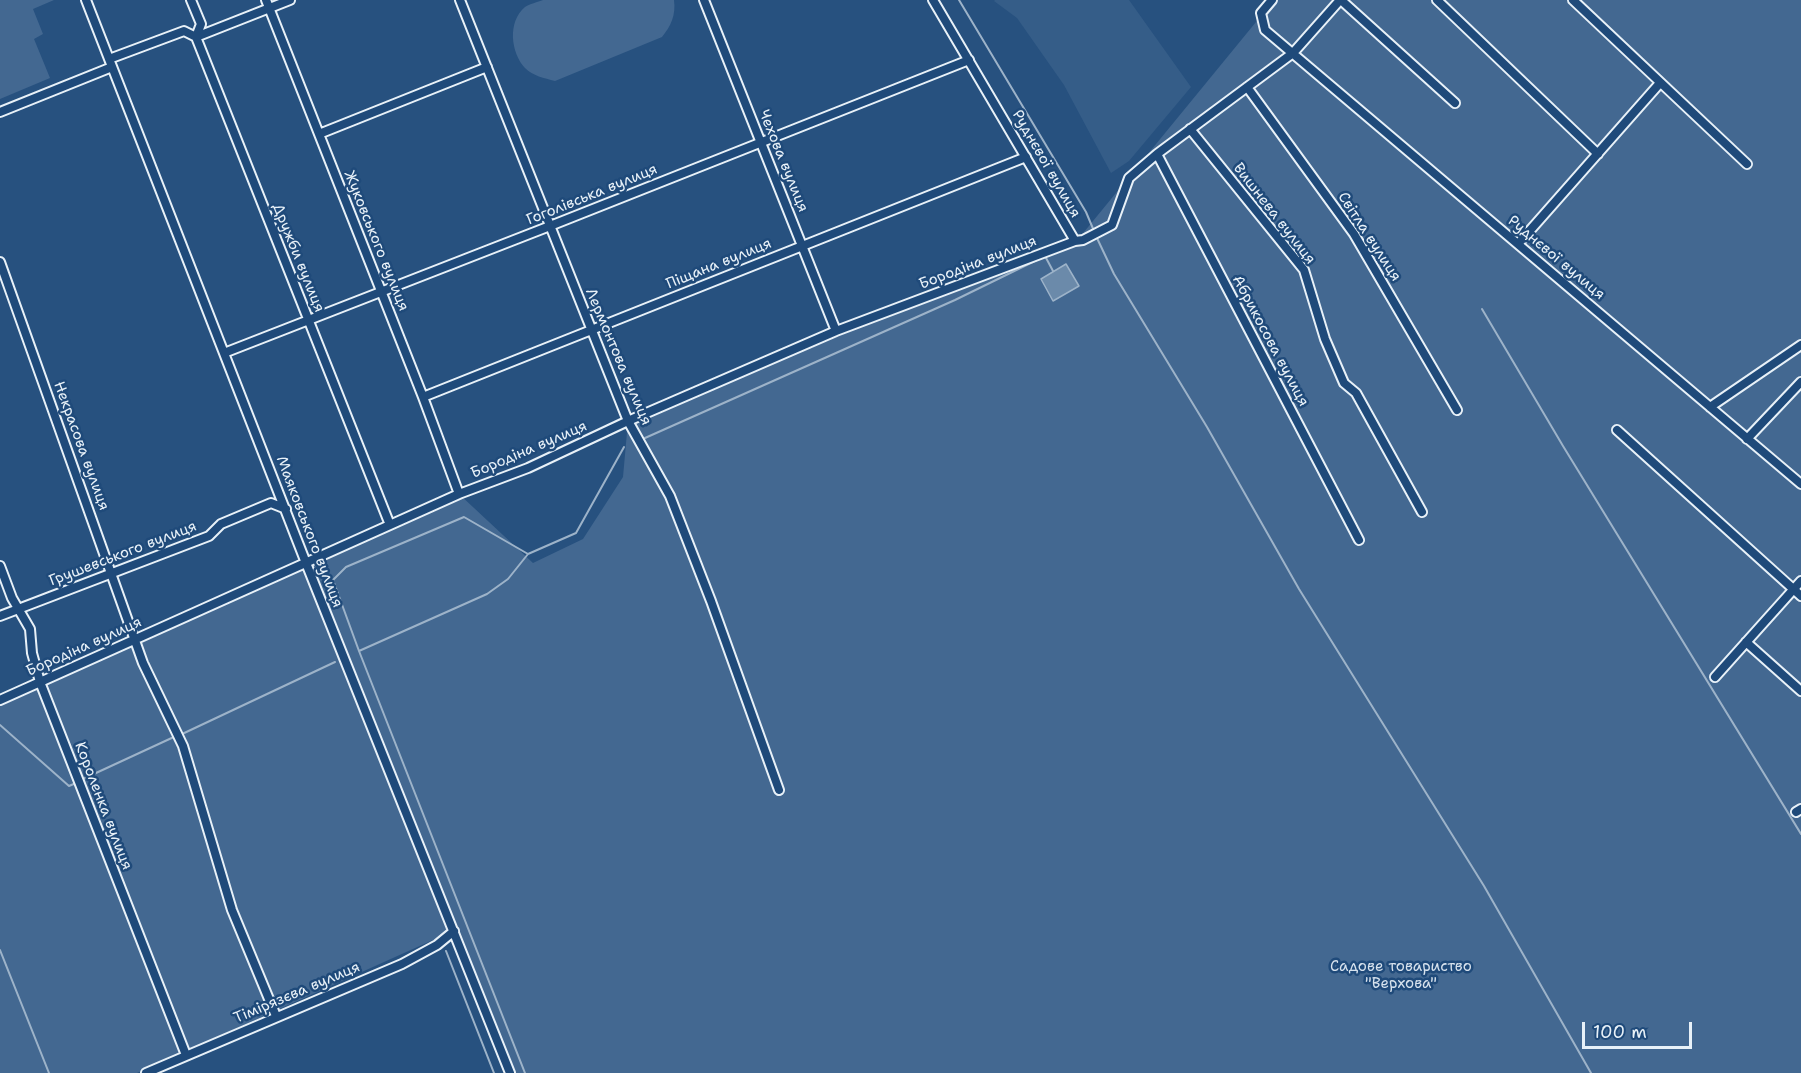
<!DOCTYPE html>
<html>
<head>
<meta charset="utf-8">
<style>
	body { margin:0 }
	#map { position:relative; width:1801px; height:1073px; overflow:hidden; background:#27517f; font-family:"Shantell Sans",sans-serif }
	canvas { display:block }
	.scale { position:absolute; left:1582px; top:1022px; width:110px; height:27px; box-sizing:border-box; border:3px solid #e8f1f8; border-top:0; padding-left:8px; font-size:18px; line-height:21px; white-space:nowrap; color:#e8f1f8; -webkit-text-stroke:4px #1f4a7a; paint-order:stroke }
</style>
</head>
<body>
<div id="map">
<canvas width="1801" height="1073"></canvas>
<div class="scale">100 m</div>
</div>
<script>
const g = document.querySelector('canvas').getContext('2d');
g.lineJoin = 'round';
function fillPath(path, color) { g.fillStyle = color; g.fill(path, 'evenodd'); }
function stroke(path, color, width, dash) { g.strokeStyle = color; g.lineWidth = width; g.lineCap = dash ? 'butt' : 'round'; g.setLineDash(dash || []); g.stroke(path); }
function drawText(font, color, halo, rows, align = 'center') {
  g.font = font + ' "Shantell Sans",sans-serif'; g.lineWidth = 5; g.setLineDash([]); g.textBaseline = 'middle'; g.strokeStyle = halo; g.fillStyle = color; for (const [text, x, y, turn = 0] of rows) {
    g.save(); g.translate(x, y); g.rotate((+turn || 0) * Math.PI / 180); g.textAlign = isNaN(turn) ? turn : align; if (halo) g.strokeText(text, 0, 0); g.fillText(text, 0, 0); g.restore();
  }
}
fillPath(new Path2D(`
	M995,0H1129L1191,87L1129,161L1111,173L1064,85L1017,18L994,1Z`), '#355d88');
fillPath(new Path2D(`
	M0,0H54L33,9L43,34L34,39L50,78L0,99Z
	M543,0H674C676,15 671,26 662,37L555,81C544,78 533,76 525,68C511,53 507,22 525,7C529,4 538,2 543,0Z
	M1274,0H1801V1073H511L308,563L459,494L533,563L583,539L623,477L628,421L836,331L1075,243Z
	M306,564L453,931L137,1073H0V700Z`), '#436891');
const water = new Path2D(`
	M1066,264L1079,286L1053,301L1041,279Z`);
fillPath(water, '#6b8aaa');
stroke(water, '#9db3c9', 1.5);
stroke(new Path2D(`
	M959,0L1086,212L1094,231
	M1096,236L1114,274L1207,427L1299,589L1484,886L1591,1073
	M1482,309L1563,446L1801,834
	M645,438L955,300L1045,256L1053,271
	M359,651L487,594L508,579L528,554
	M0,725L69,786L76,783
	M180,735L335,662
	M83,779L176,736
	M0,950L49,1073
	M446,951L494,1073
	M525,1073L359,651L333,580L346,567L464,517L528,554L576,533L624,447`), '#9db3c9', 2);
const minor = new Path2D(`
	M86,0L306,563L510,1073
	M191,0L201,24L196,37L390,525
	M266,0L423,397L459,494
	M460,0L628,421L670,496L711,601L779,790
	M704,0L836,331
	M933,0L1075,241L1083,240L1112,225L1129,178L1157,154L1293,53L1340,0
	M1272,0L1261,13L1265,30L1801,484
	M1341,0L1455,103
	M1437,0L1598,154
	M1573,0L1747,164
	M109,59L184,31L196,37L290,0
	M1247,87L1354,234L1457,410
	M0,112L112,67
	M1190,129L1304,270L1325,339L1344,383L1356,393L1422,512
	M319,134L487,67
	M1157,154L1359,540
	M1518,244L1660,83
	M0,262L143,663L183,746L232,910L276,1016
	M224,353L550,226L969,60
	M423,397L1026,157
	M1710,407L1801,345
	M1617,430L1801,596
	M1747,439L1801,382
	M0,566L12,598L30,629L32,653L40,682L186,1055
	M0,616L209,536L221,524L271,503L286,509
	M1746,642L1801,691
	M1715,677L1801,581
	M0,700L459,494L528,468L628,421L836,331L1075,241
	M1796,812L1801,809
	M146,1073L402,964L437,945L454,931`);
stroke(minor, '#e8f1f8', 12);
stroke(minor, '#1f4a7a', 8);
drawText('15px', '#e8f1f8', '#1f4a7a', [
	["Чехова вулиця",783,161,68],
	["Руднєвої вулиця",1046,164,60],
	["Гоголівська вулиця",592,195,-22],
	["Вишнева вулиця",1274,214,52],
	["Світла вулиця",1369,237,57],
	["Жуковського вулиця",376,241,68],
	["Дружби вулиця",298,258,68],
	["Руднєвої вулиця",1556,258,40],
	["Бородіна вулиця",978,263,-21],
	["Піщана вулиця",719,264,-22],
	["Абрикосова вулиця",1270,341,62],
	["Лермонтова вулиця",618,357,67],
	["Некрасова вулиця",81,446,70],
	["Бородіна вулиця",529,450,-23],
	["Маяковського вулиця",309,532,69],
	["Грушевського вулиця",123,554,-21],
	["Бородіна вулиця",84,647,-24],
	["Короленка вулиця",103,806,69],
	["Тімірязєва вулиця",297,993,-23]
]);
drawText('15px', '#d8e3ee', '#1f4a7a', [
	["Садове товариство",1401,967],
	["\"Верхова\"",1401,984]
]);
</script>
</body>
</html>
